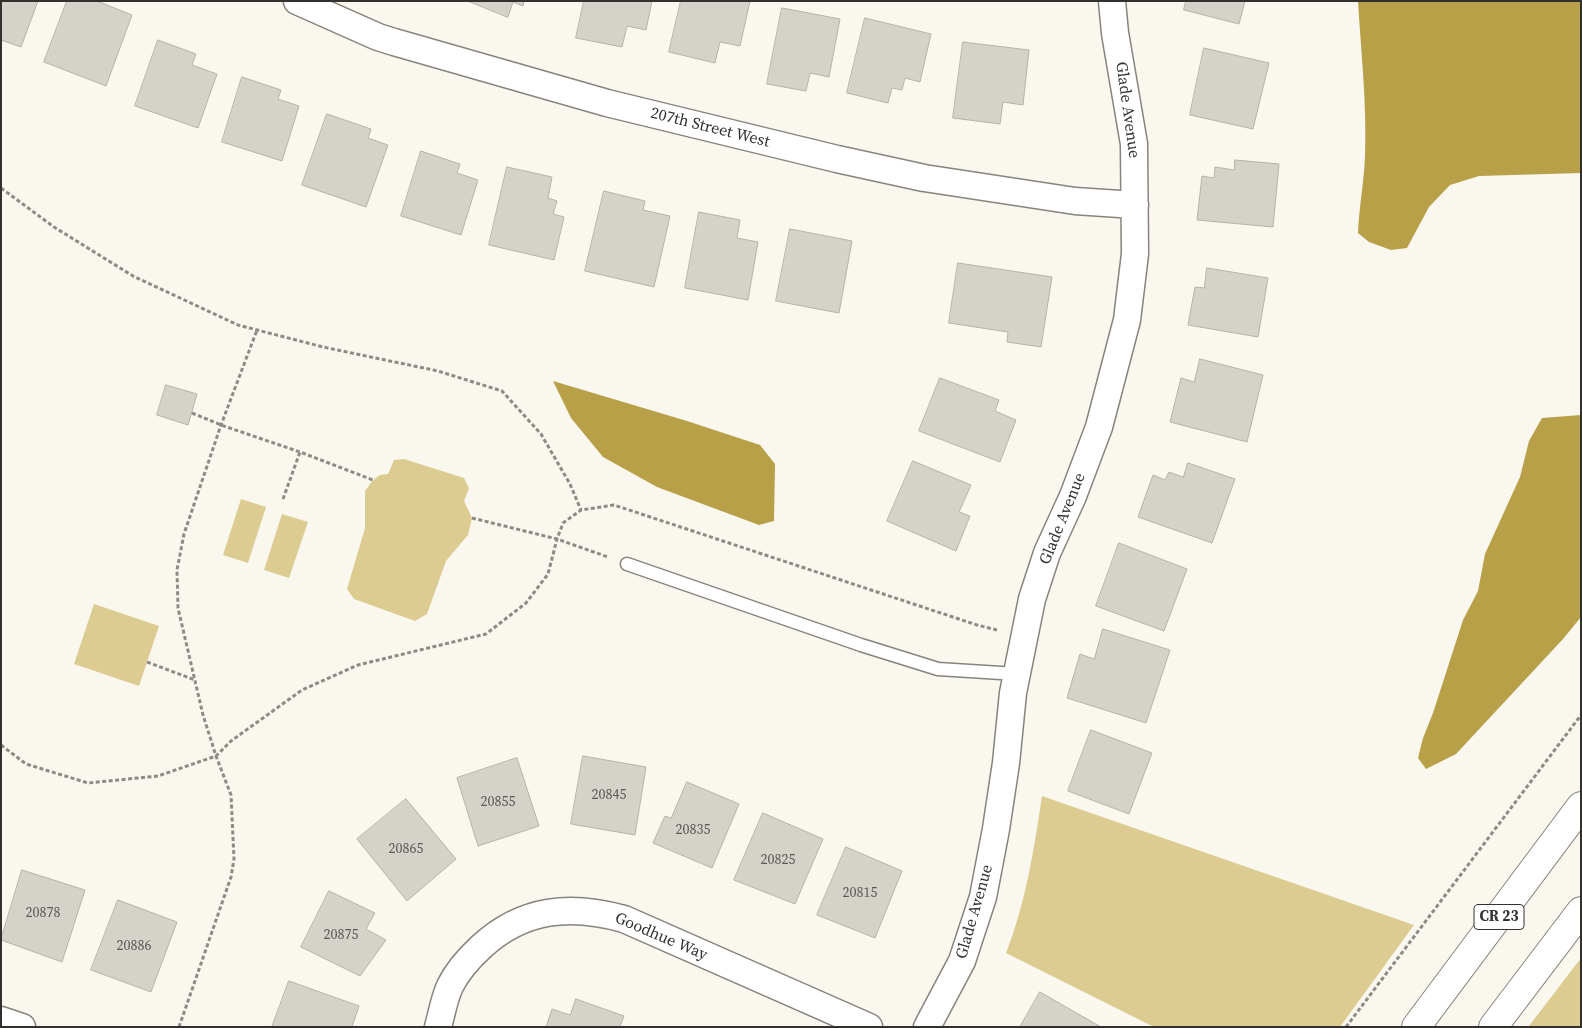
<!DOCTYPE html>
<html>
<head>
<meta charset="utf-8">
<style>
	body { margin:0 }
	#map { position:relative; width:1582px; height:1028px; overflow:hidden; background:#faf7ee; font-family:"Source Serif 4",serif }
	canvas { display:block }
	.frame { position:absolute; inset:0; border:2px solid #32312e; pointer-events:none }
</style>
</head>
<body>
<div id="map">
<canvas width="1582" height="1028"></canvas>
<div class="frame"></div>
</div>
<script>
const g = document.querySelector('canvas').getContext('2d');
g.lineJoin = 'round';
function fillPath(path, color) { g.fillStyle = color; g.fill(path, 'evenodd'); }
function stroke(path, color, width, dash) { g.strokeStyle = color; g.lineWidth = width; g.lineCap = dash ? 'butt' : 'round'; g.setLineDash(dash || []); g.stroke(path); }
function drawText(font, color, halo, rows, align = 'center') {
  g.font = font + ' "Source Serif 4",serif'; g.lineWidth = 5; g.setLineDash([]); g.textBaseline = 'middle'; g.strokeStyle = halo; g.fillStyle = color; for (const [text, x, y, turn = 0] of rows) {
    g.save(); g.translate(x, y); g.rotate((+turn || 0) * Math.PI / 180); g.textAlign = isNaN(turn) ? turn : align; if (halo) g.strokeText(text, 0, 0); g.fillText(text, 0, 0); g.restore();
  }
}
fillPath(new Path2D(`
	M404,459L464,478L469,488L464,501L472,518L468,535L446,561L427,614L415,621L354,599L347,589L365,528V491L373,480L380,475L388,474L394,460Z
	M241,499L266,507L248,563L223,555Z
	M282,514L308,522L289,578L264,570Z
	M94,604L159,626L139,686L74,664Z
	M1042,796L1414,925L1340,1027H1154L1006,953C1026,902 1034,849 1042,796Z
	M1581,958V1027H1528L1529,1026Z`), '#ddcc92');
fillPath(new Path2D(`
	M1358,1H1581V173L1479,176L1450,185L1429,207L1407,248L1391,250L1369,242L1358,233C1359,207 1364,182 1365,156C1367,104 1361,52 1358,1Z
	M553,381L687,421L760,445L775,464L774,521L759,525L657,487L603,457L571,418Z
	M1581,415V617L1563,639L1456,754L1426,769L1418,758L1423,738L1433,713L1463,620L1478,591L1485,554L1520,477L1529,441L1542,418Z`), '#b8a049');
const building = new Path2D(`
	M1,1H38L21,47L1,40Z
	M67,1H97L132,15L106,86L44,62Z
	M468,1H524L523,6L513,2L508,17Z
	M584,1H652L646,30L627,26L622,47L576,38Z
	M681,1H750L740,46L720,42L715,63L669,52Z
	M1186,1H1245L1239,24L1184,10Z
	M782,8L840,19L829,77L810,73L806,91L767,84Z
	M865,18L931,34L920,82L905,78L902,90L892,88L888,103L847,93Z
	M158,40L196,54L192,65L217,74L198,128L135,106Z
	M963,42L1029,50L1023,105L1003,102L1000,124L953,118Z
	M1204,48L1269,63L1253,129L1190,115Z
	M242,77L281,90L278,99L299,106L282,161L222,142Z
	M327,114L371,129L368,138L388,145L366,207L302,185Z
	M421,151L460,164L457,173L478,180L461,235L401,216Z
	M1235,160L1279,164L1273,227L1197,220L1202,176L1214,178L1215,167L1234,170Z
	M507,167L552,177L548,198L557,201L553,214L564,217L554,260L489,245Z
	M604,191L645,201L643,210L670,216L654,287L585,271Z
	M699,212L740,220L737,238L758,242L748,300L685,288Z
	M790,229L852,241L839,313L776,301Z
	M958,263L1052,277L1041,347L1007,342L1008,332L949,323Z
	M1207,268L1268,278L1258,337L1188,325L1195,287L1204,288Z
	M1200,359L1263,375L1247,442L1170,422L1181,378L1194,382Z
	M940,378L999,400L995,411L1016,420L1000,462L919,431Z
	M166,385L197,394L188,425L157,415Z
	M913,461L971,485L959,512L970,516L956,551L887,521Z
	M1188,463L1235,479L1212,543L1138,517L1153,475L1165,480L1169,472L1183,477Z
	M1119,543L1187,569L1164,631L1096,606Z
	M1103,629L1170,650L1146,723L1067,698L1080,654L1094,659Z
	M1091,730L1152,753L1129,814L1068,791Z
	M583,756L646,767L635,835L571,824Z
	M517,758L539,826L478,846L457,778Z
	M687,782L739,804L712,868L653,843L665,816L671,818Z
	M406,799L456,859L407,901L357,839Z
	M763,813L823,839L795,904L734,880Z
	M846,847L902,871L875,938L817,915Z
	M22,870L85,890L62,962L1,940Z
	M329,891L375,913L366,929L386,940L360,976L301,947Z
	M118,900L177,922L151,992L91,970Z
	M289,981L359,1006L352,1027H272Z
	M1040,992L1101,1027H1020Z
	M576,999L624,1016L620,1027H546L552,1009L570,1015Z`);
fillPath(building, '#d5d2ca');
stroke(building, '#b4b2aa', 1);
const service = new Path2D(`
	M627,564L861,645L938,669L1017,674`);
const minor = new Path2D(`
	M297,1L378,37L394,42L607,103L837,159L924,178L1075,201L1135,205
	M1,1020L22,1027
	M438,1027C442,1013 444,999 450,986C457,972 469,958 481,947C523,908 571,904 624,919L869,1027
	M927,1027L962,961L983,897L996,829L1006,763L1013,693L1032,599L1047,553L1073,496L1099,427L1127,320L1135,254L1134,144L1115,33L1112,1`);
const primary = new Path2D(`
	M1416,1027L1581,806
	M1493,1027L1581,911`);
stroke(service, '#86847c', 15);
stroke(minor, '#86847c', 29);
stroke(primary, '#86847c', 30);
stroke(new Path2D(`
	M1,188L54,227L133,276L238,325L323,347L438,371L502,391L541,434L570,484L581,510
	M192,413L221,425L300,452L373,480
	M283,499L300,452
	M472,518L557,539L608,557
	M147,662L195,680
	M1,745L26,764L88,783L158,776L216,756L231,741L302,690L358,665L486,634L526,603L548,574L557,539L563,523L581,510L614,505L977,625L997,630
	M179,1027L231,877L234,859L231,795L216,756L203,715L178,608L177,570L184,534L221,425L257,330
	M1346,1027L1581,715`), '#8d8b85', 3, [4, 2.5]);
stroke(service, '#fff', 12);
stroke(minor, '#fff', 26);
stroke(primary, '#fff', 28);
drawText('14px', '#5b5955', null, [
	["20845",609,795],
	["20855",498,802],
	["20835",693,830],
	["20865",406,849],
	["20825",778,860],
	["20815",860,893],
	["20878",43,913],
	["20875",341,935],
	["20886",134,946]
]);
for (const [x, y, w] of [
	[1499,917,50]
]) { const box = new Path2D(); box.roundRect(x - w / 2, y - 12.5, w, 25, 4); g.fillStyle = '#fff'; g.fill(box); stroke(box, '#32312e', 1); }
drawText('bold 15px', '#32312e', null, [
	["CR 23",1499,917]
]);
drawText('16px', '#32312e', '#fff', [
	["Glade Avenue",1127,110,82],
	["207th Street West",710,128,14],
	["Glade Avenue",1063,519,-68],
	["Glade Avenue",975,912,-74],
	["Goodhue Way",661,937,23]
]);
</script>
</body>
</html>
